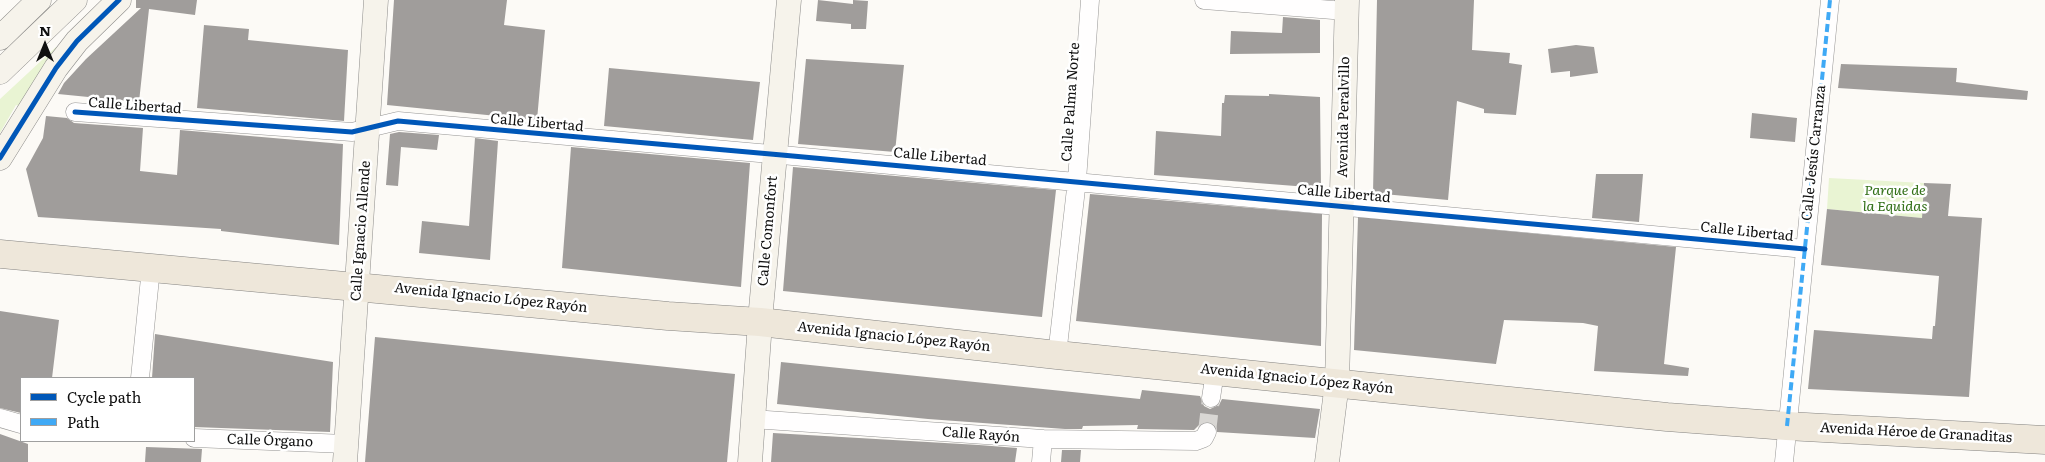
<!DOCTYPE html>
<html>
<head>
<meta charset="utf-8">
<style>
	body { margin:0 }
	#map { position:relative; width:2045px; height:462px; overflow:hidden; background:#fcfaf6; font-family:Literata,serif }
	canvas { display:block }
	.legend { position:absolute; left:20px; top:377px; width:175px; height:65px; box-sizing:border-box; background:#fff; border:1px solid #9f9f9f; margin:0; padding:6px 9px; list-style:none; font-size:15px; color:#101010 }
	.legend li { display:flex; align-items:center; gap:10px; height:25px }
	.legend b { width:25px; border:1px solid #9f9f9f }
	.north { position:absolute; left:20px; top:20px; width:50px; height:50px; -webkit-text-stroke:4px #fff; paint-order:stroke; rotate:0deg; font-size:14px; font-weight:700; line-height:20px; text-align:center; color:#101010 }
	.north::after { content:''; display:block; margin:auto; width:18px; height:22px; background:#101010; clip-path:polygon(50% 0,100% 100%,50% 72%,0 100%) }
</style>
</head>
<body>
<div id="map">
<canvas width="2045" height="462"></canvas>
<ul class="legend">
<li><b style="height:6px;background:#0057b8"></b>Cycle path</li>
<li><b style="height:6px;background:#3fa9f5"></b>Path</li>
</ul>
<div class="north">N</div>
</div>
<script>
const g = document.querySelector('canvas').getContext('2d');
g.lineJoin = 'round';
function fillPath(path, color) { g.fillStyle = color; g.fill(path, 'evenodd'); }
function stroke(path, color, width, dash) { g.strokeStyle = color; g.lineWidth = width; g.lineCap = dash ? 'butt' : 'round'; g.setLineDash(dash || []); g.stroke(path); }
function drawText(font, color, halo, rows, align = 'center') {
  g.font = font + ' Literata,serif'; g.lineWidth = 5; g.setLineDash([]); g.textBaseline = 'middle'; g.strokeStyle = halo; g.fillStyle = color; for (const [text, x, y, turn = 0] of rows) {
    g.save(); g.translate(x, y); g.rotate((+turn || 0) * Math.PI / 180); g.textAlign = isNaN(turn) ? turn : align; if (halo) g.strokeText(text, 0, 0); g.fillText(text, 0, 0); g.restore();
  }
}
fillPath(new Path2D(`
	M56,47L58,49L21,107L16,105L0,133V99Z
	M1829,178L1924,183L1922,218L1827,209Z`), '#e9f4d3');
fillPath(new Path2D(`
	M136,0H197L195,15L149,9L139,102L58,94L64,83L86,59L141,8H136Z
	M394,0H507L504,25L545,30L537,120L387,105Z
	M818,0L853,4V0L868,1L866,29H851V24L816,21Z
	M1377,0H1474L1472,50L1510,53L1509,63L1522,65L1516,115L1484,113V109L1457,101L1448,200L1373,193Z
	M1283,17L1320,20V53L1230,54L1231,31L1282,33Z
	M204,25L249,29L248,40L348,50L344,121L197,108Z
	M1576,45L1594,47L1598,73L1570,77V71L1551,73L1548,49Z
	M806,59L904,65L895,152L798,144Z
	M1841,64L1957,68L1956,82L2028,91L2027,100L1838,88Z
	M609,68L760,82L753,140L604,126Z
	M1269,94L1320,97L1321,188L1154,175L1156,131L1221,136L1222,103H1224L1225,95L1269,96Z
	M1752,113L1797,118L1795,142L1750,138Z
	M46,116L67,118L74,123L143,128L140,171L177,175L180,130L343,144L339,245L221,231V229L38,217L26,169L43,138Z
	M399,132L439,135L437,150L401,147L398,186L386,185L390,134Z
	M475,138L498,141L490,260L419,253L422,221L469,226Z
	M571,147L750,163L741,287L562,268Z
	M793,167L1056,190L1042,317L783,291Z
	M1596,174H1643L1639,222L1592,218Z
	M1924,183L1951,184L1948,216L1982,218L1969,397L1808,389L1814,330L1932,339L1933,326H1935L1939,276L1821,265L1827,209L1922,218Z
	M1090,194L1322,214L1321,346L1076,321Z
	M1358,217L1676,247L1664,364L1689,368L1688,376L1594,371L1598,326L1583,323L1504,320L1496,364L1354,350Z
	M0,311L59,320L52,378H21V413L0,408Z
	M155,334L333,362L330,432L194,427V378H152Z
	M375,337L735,374L727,462H365Z
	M781,362L1140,399L1142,390L1200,396L1204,406L1210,409L1219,405L1222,399L1320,409L1315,438L1217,432L1216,426L1207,421L1201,423L1194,430L1137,429L1138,425L1083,426L1082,429H1065L928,419L777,404Z
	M773,433L979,445L1017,448L1015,462H771Z
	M0,434L28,444V462H0Z
	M146,447L202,449L201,462H145Z
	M1062,450H1081L1080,462H1061Z`), '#a09d9b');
stroke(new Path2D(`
	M1207,432L1211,398`), '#d9d7d4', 18, [18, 9]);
const street = new Path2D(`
	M1204,0L1346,11
	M75,112L352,132L398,121C867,163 1336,202 1805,249
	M1057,355L1077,180L1090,0
	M140,378L151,268
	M1211,398L1215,372
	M0,418L21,424
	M752,419L1043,439L1196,441L1204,438L1207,432
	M194,438L346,444
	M1041,462L1043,439
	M1784,462L1830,0`);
const secondary = new Path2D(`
	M0,38L39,0
	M0,72L75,0
	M0,158L56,68L77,41L119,0
	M345,462L376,0
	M750,462L761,309L789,0
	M1327,462L1337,383L1347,0`);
const primary = new Path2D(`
	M0,254L668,316L760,322L1057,355L1667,417L1787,426L2045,440`);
stroke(street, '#969594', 19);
stroke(secondary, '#8d8c8a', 25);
stroke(primary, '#848381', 29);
stroke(street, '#fffefe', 18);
stroke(secondary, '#f6f3eb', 24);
stroke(primary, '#eee7da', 28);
stroke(new Path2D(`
	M1787,426L1830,0`), '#3fa9f5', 4, [8, 4]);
stroke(new Path2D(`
	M75,112L352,132L398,121C867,163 1336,202 1805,249
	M0,158L56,68L77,41L119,0`), '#0057b8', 5);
drawText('14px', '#101010', '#fff', [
	["Calle Palma Norte",1071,102,-86],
	["Calle Libertad",135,106,4],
	["Avenida Peralvillo",1344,117,-89],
	["Calle Libertad",537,123,5],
	["Calle Jesús Carranza",1814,153,-84],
	["Calle Libertad",940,157,5],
	["Calle Libertad",1344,194,5],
	["Calle Ignacio Allende",361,231,-86],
	["Calle Comonfort",768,231,-85],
	["Calle Libertad",1747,232,6],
	["Avenida Ignacio López Rayón",491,298,6],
	["Avenida Ignacio López Rayón",894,337,6],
	["Avenida Ignacio López Rayón",1297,379,6],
	["Avenida Héroe de Granaditas",1916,433,3],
	["Calle Rayón",981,435,4],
	["Calle Órgano",270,441,2]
]);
drawText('italic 14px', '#327018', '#fff', [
	["Parque de",1895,191],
	["la Equidas",1895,207]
]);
</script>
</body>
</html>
